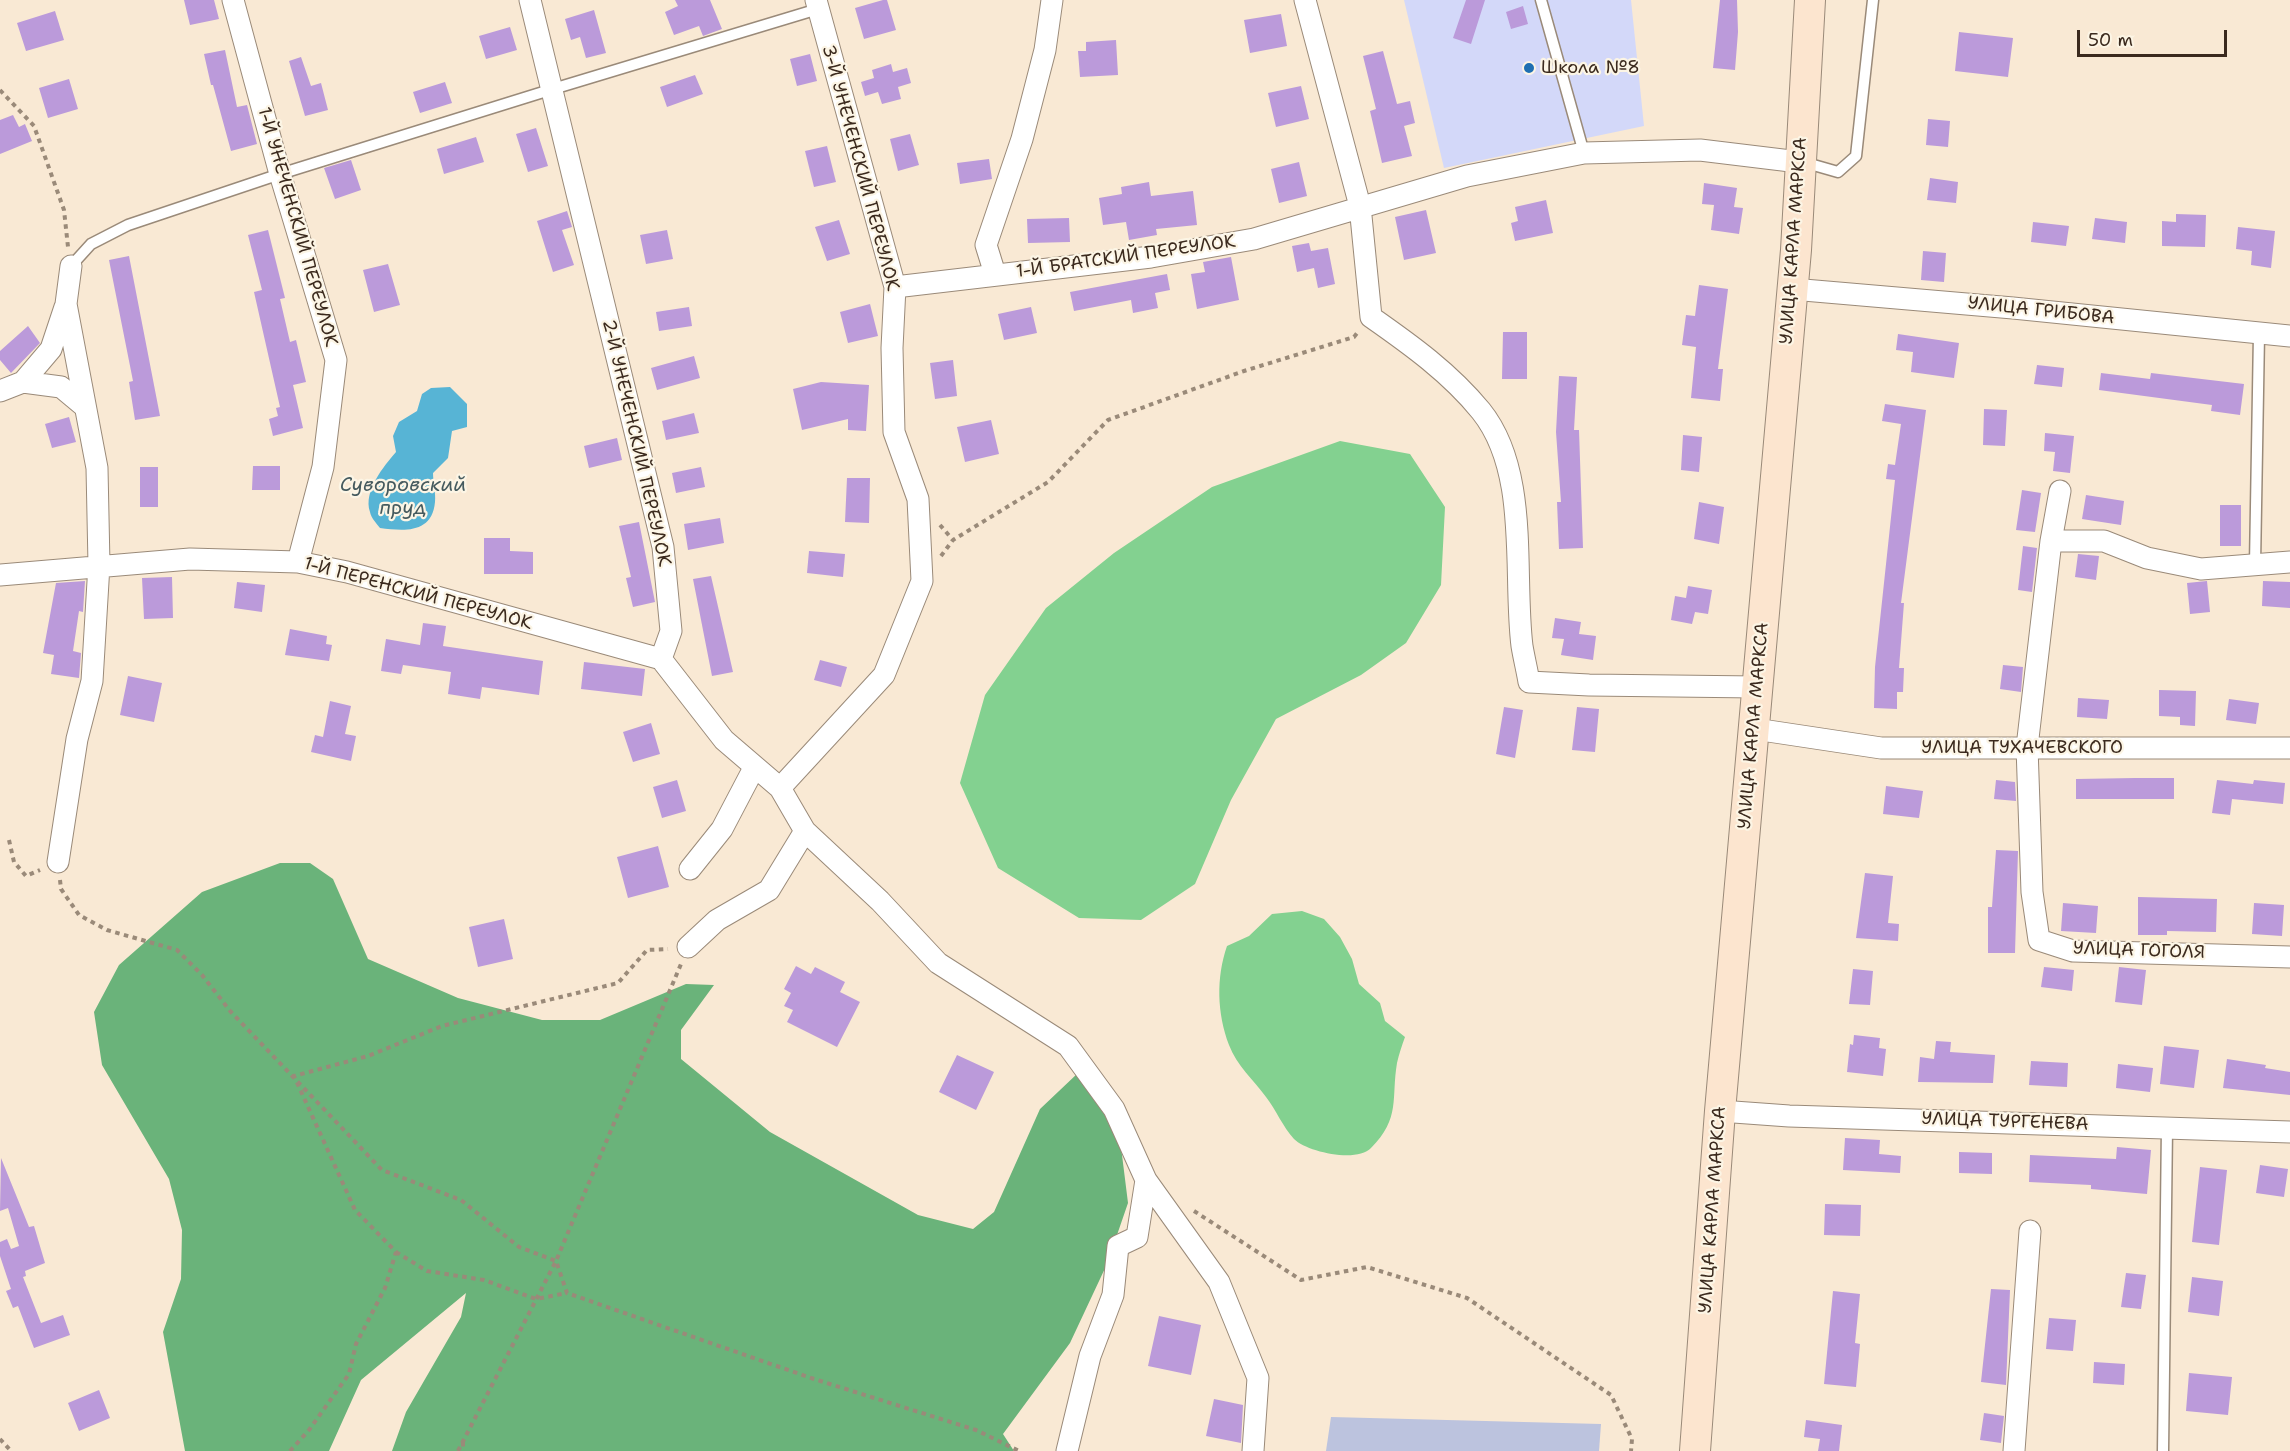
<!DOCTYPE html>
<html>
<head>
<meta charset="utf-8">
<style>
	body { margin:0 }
	#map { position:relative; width:2290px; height:1451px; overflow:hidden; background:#f9e9d4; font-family:"Shantell Sans",sans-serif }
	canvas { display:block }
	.scale { position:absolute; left:2077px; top:30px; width:150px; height:27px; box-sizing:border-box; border:3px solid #3b2a1e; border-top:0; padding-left:8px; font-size:18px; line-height:21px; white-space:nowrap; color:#3b2a1e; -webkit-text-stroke:4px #fcf5e5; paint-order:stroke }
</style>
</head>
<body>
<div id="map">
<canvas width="2290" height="1451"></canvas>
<div class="scale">50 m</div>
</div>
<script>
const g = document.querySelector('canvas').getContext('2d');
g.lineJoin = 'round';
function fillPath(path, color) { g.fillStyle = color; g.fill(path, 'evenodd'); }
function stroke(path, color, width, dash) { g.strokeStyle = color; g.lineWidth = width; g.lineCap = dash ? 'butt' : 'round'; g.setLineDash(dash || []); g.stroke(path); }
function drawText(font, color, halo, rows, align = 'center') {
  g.font = font + ' "Shantell Sans",sans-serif'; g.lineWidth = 4.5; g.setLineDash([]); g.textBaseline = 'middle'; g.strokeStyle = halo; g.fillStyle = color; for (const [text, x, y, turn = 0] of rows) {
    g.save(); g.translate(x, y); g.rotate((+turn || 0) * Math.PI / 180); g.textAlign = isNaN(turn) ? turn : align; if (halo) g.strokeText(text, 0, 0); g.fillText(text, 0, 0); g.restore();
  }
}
fillPath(new Path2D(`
	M1404,0H1631L1644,126L1444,168Z`), '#d3d8f9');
fillPath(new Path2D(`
	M1331,1417L1601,1424L1599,1451H1326Z`), '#bcc3de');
fillPath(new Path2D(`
	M1340,441L1410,454L1445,507L1441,585L1406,643L1361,675L1276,719L1231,800L1195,884L1141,920L1079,918L998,868L960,783L985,695L1046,608L1114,553L1212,487Z
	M1302,911L1324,919L1340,937L1352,959L1359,984L1380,1003L1385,1021L1405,1037C1402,1045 1399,1054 1397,1063C1391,1098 1401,1118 1371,1148C1357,1163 1307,1152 1294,1139C1283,1127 1276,1110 1266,1097C1253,1079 1237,1066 1229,1045C1217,1013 1216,978 1227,946L1249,936L1272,914Z`), '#83d190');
fillPath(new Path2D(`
	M280,863H310L333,879L368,959L458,998L542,1020H600L686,984L714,985L681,1030V1059L770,1132L918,1215L973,1229L994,1212L1040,1109L1078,1073L1097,1095L1121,1147L1128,1203L1107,1264L1070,1343L1003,1434L1014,1451H392L406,1412L461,1317L466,1293L361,1380L329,1451H185L163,1332L181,1279L182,1230L169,1179L102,1065L94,1012L119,965L202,892Z`), '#6ab37a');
fillPath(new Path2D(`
	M450,387L467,404V427L452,431L448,458L433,473C433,482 436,493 435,502C432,534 404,531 380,528C377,524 371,518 370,512C363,491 384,466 396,452L393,436L399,422L417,411L422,394L431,388Z`), '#57b4d5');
fillPath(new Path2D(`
	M184,0H214L219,19L190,25Z
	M675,0H710L722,29L703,36L699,26L674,35L665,12L678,6Z
	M883,0H887L896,30L864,39L855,8Z
	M1466,0H1485L1471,44L1453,38Z
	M1720,0H1737L1738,32L1735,70L1713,68Z
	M1523,6L1528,24L1511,29L1506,12Z
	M594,10L606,53L586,58L580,37L571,40L565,19Z
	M55,11L64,40L26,51L17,23Z
	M1281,14L1287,46L1250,53L1244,20Z
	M510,27L517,50L486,59L479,36Z
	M1959,32L2013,38L2008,77L1955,71Z
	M1116,40L1118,75L1080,77L1078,51H1086V42Z
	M225,50L237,107L247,105L257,144L231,151L213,85H211L204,54Z
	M1383,51L1397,104L1410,101L1415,123L1404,126L1412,156L1382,163L1370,111L1376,109L1363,56Z
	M810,54L817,81L797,86L790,59Z
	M301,57L311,86L321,83L328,110L305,116L289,61Z
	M891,64L893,72L907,68L911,83L898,87L901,99L882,104L878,92L865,96L861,82L874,78L872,70Z
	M695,75L703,94L667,107L660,87Z
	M69,79L78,109L48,118L39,88Z
	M445,82L452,103L420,113L413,92Z
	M1301,86L1309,119L1276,127L1268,93Z
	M13,115L19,127L25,124L32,141L0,154V120Z
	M1928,119L1950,121L1948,147L1926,145Z
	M536,128L548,166L528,172L516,134Z
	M910,134L919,165L898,171L890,139Z
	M476,137L484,162L444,174L437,149Z
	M827,146L836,182L814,187L805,151Z
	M989,159L992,179L960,184L957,163Z
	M351,160L361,190L335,199L324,168Z
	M1299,162L1307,196L1279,203L1271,169Z
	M1930,178L1958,182L1956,203L1927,200Z
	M1149,182L1151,196L1193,191L1197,225L1156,229L1157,235L1129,240L1126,222L1103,225L1099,198L1122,194L1121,187Z
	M1704,183L1737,188L1734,207L1743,208L1739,234L1711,230L1714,205L1702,204Z
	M1546,200L1553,233L1515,241L1511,223L1518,221L1515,207Z
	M1426,210L1436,253L1404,260L1395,217Z
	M567,211L572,227L562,230L574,265L553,272L537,221Z
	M2176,214L2206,215L2205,247L2162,246V221L2176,222Z
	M1069,218L1070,242L1028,243L1027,219Z
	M2095,218L2127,222L2125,243L2092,239Z
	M839,220L850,254L827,261L815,227Z
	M2033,222L2069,226L2066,246L2031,242Z
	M2238,227L2275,231L2271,268L2251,265L2252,251L2236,249Z
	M268,230L285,298L280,299L290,342L296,340L306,382L293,385L303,428L273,436L269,419L278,416L276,408L280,407L254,292L262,290L248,235Z
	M667,230L673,259L646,264L640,235Z
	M1309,243L1311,251L1328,248L1335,284L1318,288L1314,268L1297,272L1292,246Z
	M1923,251L1946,253L1944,282L1921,280Z
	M129,256L160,416L135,420L129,382L133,381L109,260Z
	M1231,257L1239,300L1197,309L1191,274L1205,272L1203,262Z
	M388,264L400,305L374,312L363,270Z
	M1167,274L1170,290L1155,293L1158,308L1133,313L1131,300L1074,311L1070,292Z
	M1699,285L1728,289L1718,369H1723L1720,401L1691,398L1696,347L1682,345L1686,315L1695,316Z
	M870,304L878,336L848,343L840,312Z
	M689,307L692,326L659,331L656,312Z
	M1031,307L1037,333L1004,340L998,314Z
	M28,326L40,343L11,373L0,360V351Z
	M1503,332H1527V379H1502Z
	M1898,334L1959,343L1954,378L1911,372L1913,352L1896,350Z
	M694,356L700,378L657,390L651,368Z
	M953,360L957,396L935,399L930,363Z
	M2037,365L2064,368L2062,387L2034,384Z
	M2101,373L2150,379L2151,373L2244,384L2240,415L2211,411L2212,405L2099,390Z
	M1559,376L1577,377L1574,430H1579L1583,548L1559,549L1557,502H1561L1556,432Z
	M821,382L869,385L866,431L848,430V419L802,430L793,389Z
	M1885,404L1926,410L1901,603H1904L1899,668H1904L1903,692H1897V709L1874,708L1875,667L1895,480L1886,479L1888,464L1895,465L1901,424L1882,421Z
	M1984,409L2007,410L2005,446L1983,445Z
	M694,413L699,433L666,440L662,421Z
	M69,417L76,442L52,448L45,424Z
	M991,420L999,454L965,462L957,427Z
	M2045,433L2074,436L2070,473L2053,471L2055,452L2044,451Z
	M1683,435L1702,437L1699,472L1681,470Z
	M617,438L622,460L589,468L584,446Z
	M253,466H280V490H252Z
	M140,467H158V507H140Z
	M701,467L705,487L676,493L672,473Z
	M847,478H870L869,523L845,522Z
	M2022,490L2041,493L2035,532L2016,530Z
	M2086,495L2124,501L2121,525L2082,519Z
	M1699,502L1724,507L1719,544L1694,539Z
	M2220,505H2241V546H2220Z
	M720,518L724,543L688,550L684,524Z
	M639,522L655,602L633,607L626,578L631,577L619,526Z
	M484,538H510V551L533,552V574H484Z
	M2023,546L2037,548L2032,592L2018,590Z
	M809,551L845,554L843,577L807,573Z
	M2078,554L2099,556L2096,580L2075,577Z
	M711,576L733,672L712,676L693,579Z
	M172,577L173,618L144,619L142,578Z
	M85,581L83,612L79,611L73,651L81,653L79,678L51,674L54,655L43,653L56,583Z
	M2207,581L2210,612L2190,614L2187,583Z
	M2263,581L2290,582V608L2262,606Z
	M237,582L265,585L262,612L234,608Z
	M1688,586L1712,590L1708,614L1695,612L1692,624L1671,620L1675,596L1686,598Z
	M1555,618L1581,622L1579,634L1596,636L1593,660L1561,655L1564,639L1552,638Z
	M423,623L446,626L443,646L543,661L539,695L482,687L480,699L448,694L451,672L403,665L401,674L381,671L386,639L420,645Z
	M290,629L327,636L326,644L332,645L329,661L285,655Z
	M820,660L847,667L841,687L814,680Z
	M584,662L645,669L642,696L581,689Z
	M2003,665L2023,667L2021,692L2000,689Z
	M128,676L162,683L154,722L120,715Z
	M2159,690L2196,691L2195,726L2180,725V717L2159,716Z
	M2078,698L2109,700L2107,719L2077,717Z
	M2229,699L2259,703L2256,724L2226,720Z
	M330,701L351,706L345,734L356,736L351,761L311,752L315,735L323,737Z
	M1504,707L1523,710L1515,758L1496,754Z
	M1577,707L1599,709L1595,752L1572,750Z
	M651,723L660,754L633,762L623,732Z
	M2135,778H2174V799H2076V779Z
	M677,780L686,811L662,818L653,787Z
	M1996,780L2015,782L2016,801L1994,799Z
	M2217,780L2253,784L2254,780L2285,783L2283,804L2232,799L2230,815L2212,813Z
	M1886,786L1923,791L1919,818L1883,814Z
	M658,846L669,887L628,898L617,857Z
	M1996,850L2018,851L2015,953H1988V907H1992Z
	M1865,873L1893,876L1888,923L1899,924L1898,941L1856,938Z
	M2138,897L2217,899L2216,932L2167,931V935H2138Z
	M2063,903L2098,906L2096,933L2061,931Z
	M2254,903L2284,905L2282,936L2252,934Z
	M504,919L513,959L478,967L469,927Z
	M796,966L811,974L815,967L845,982L840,992L860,1002L837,1047L787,1022L793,1010L784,1006L791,993L784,989Z
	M2044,967L2074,970L2072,991L2041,987Z
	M2119,967L2146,970L2142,1005L2115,1002Z
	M1853,969L1873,971L1870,1005L1849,1004Z
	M1854,1035L1880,1038L1879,1048L1886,1049L1883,1076L1847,1072L1850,1044L1853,1045Z
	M1936,1041L1951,1042L1950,1052L1995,1055L1993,1083L1918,1082L1920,1057L1934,1059Z
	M2164,1046L2199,1050L2194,1088L2160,1084Z
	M957,1055L994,1072L976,1110L939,1092Z
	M2227,1059L2266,1065L2265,1068L2290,1072V1095L2223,1088Z
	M2031,1061L2068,1063L2067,1087L2029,1085Z
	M2118,1064L2153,1068L2150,1092L2116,1088Z
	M1845,1138L1880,1140L1879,1154L1901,1156L1900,1173L1843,1170Z
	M2117,1147L2151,1150L2147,1194L2091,1189V1185L2029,1182L2030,1155L2116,1159Z
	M1959,1152L1992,1153V1174L1959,1173Z
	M1,1158L29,1227L34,1226L45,1263L25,1271L26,1276L23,1277L41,1323L63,1315L70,1335L34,1348L18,1306L13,1308L6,1291L11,1289L0,1256V1242L7,1239L11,1249L19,1246L8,1208L0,1211Z
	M2260,1165L2288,1169L2284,1197L2256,1193Z
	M2200,1167L2227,1170L2219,1245L2192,1242Z
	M1825,1204L1861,1205L1860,1236L1824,1235Z
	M2126,1273L2146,1275L2141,1309L2121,1307Z
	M2192,1277L2223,1281L2219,1316L2188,1312Z
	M1991,1289L2010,1290L2006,1385L1981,1382Z
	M1833,1291L1860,1294L1855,1343L1860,1344L1856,1387L1824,1384Z
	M1159,1316L1201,1325L1191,1375L1148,1366Z
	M2049,1318L2076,1320L2073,1351L2046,1349Z
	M2094,1362L2125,1364L2124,1385L2093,1383Z
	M2189,1373L2232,1377L2228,1415L2186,1411Z
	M99,1390L110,1418L79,1431L68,1403Z
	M1214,1399L1243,1405L1241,1443L1206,1436Z
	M1984,1413L2004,1416L2001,1443L1980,1440Z
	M1806,1420L1842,1425L1839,1451H1818L1820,1439L1804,1437Z`), '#bb9ada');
const service = new Path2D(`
	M1541,0L1584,153
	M1803,162L1838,172L1856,156L1873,0
	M71,266L91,244L128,225L280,174L553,89L818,9
	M2255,564L2259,334
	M2163,1451L2167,1127`);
const minor = new Path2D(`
	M233,0L280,174L336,360L323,467L298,562
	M530,0L663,547L671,631L661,659L724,740L780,788L805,831L880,901L938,963L1068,1046L1114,1109L1146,1180L1219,1282L1258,1378L1253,1451
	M1305,0L1360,206L1371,317C1411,345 1450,373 1481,411C1530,472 1513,573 1522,646C1524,658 1527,670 1529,682L1589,685L1757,687
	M995,274L986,245L1022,139L1045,50L1052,0
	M895,287L1151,257L1254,239L1467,176L1584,153L1700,150L1799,162
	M1792,289L2013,308L2290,336
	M23,382L61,387L85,407
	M0,391L23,382L51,349L65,307
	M2060,491L2051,541L2027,747L2032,892L2039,940L2073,951L2290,957
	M2051,541H2104L2147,558L2201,569L2290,562
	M0,575L190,559L298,562L347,572L661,659
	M1755,729L1881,748H2290
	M780,788L884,675L922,581L918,499L894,432L892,348L895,287L816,0
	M58,862L77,739L92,681L99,565L97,468L66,304L71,266
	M690,869L722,829L754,768
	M688,947L717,920L769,890L805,831
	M1720,1111L1789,1116L2290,1132
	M1067,1451L1090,1356L1113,1295L1118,1246L1137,1237L1146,1180
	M2014,1451L2030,1231`);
const secondary = new Path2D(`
	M1695,1451L1720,1111L1796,250L1810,0`);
stroke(service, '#9a8a79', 13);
stroke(minor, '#9a8a79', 23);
stroke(secondary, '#9a8a79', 32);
stroke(new Path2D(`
	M0,90L34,126L64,210L68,247
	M940,525L953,540L1048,482L1108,420L1244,371L1354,337L1358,332
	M941,556L953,540
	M9,840L14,862L26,876L40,870
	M60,880L61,889L79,915L107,930L177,950L202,975L231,1012L382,1170L461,1200L519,1247L556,1261L567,1293L814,1379L976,1430L1019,1451
	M1194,1211L1301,1280L1367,1267L1467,1298L1611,1395L1632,1439L1631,1451
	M396,1252L427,1271L484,1280L536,1299L567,1293
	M0,1439L11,1451
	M463,1442V1451
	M290,1451L309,1430L349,1374L356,1344L385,1288L396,1252L355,1210L294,1076L368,1056L442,1026L618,983L647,950L668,949
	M458,1451L556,1261L681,964`), '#9a8a79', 4, [4.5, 4.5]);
stroke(service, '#fff', 10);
stroke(minor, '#fff', 21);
stroke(secondary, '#fce5cf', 30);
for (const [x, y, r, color] of [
	[1529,68,6,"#1f6fb2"]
]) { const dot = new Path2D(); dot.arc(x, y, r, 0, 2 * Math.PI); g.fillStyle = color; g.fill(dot); stroke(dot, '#fcf5e5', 2); }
drawText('18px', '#3b2a1e', '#fcf5e5', [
	["Школа №8",1541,68]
], 'left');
drawText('18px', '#3b2a1e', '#fcf5e5', [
	["3-Й УНЕЧЕНСКИЙ ПЕРЕУЛОК",860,168,75],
	["1-Й УНЕЧЕНСКИЙ ПЕРЕУЛОК",297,227,74],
	["УЛИЦА КАРЛА МАРКСА",1794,241,-86],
	["1-Й БРАТСКИЙ ПЕРЕУЛОК",1126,257,-8],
	["УЛИЦА ГРИБОВА",2041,311,6],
	["2-Й УНЕЧЕНСКИЙ ПЕРЕУЛОК",636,443,77],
	["1-Й ПЕРЕНСКИЙ ПЕРЕУЛОК",418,594,15],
	["УЛИЦА КАРЛА МАРКСА",1754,726,-85],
	["УЛИЦА ТУХАЧЕВСКОГО",2022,748],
	["УЛИЦА ГОГОЛЯ",2139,951,2],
	["УЛИЦА ТУРГЕНЕВА",2005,1122,2],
	["УЛИЦА КАРЛА МАРКСА",1713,1210,-86]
]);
drawText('italic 20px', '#455a5e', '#fcf5e5', [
	["Суворовский",403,486],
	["пруд",403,509]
]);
</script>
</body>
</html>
